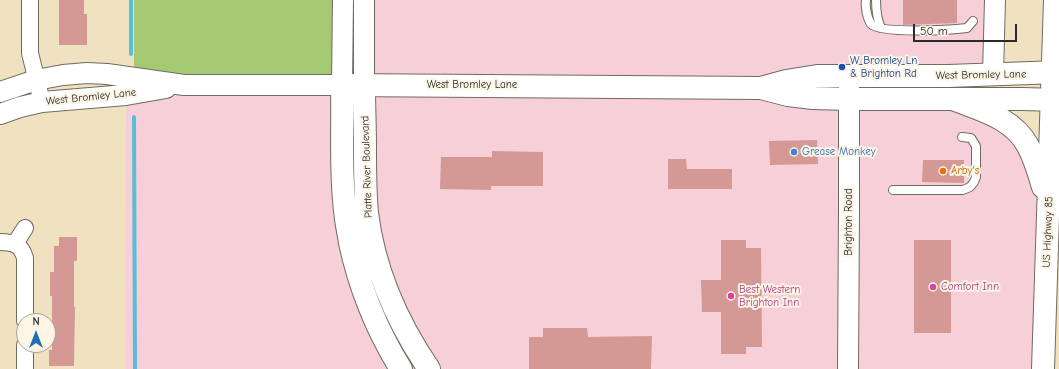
<!DOCTYPE html>
<html>
<head>
<meta charset="utf-8">
<style>
	body { margin:0 }
	#map { position:relative; width:1059px; height:369px; overflow:hidden; background:#f0e2c1; font-family:"Comic Neue",sans-serif }
	canvas { display:block }
	.north { position:absolute; left:16px; top:313px; width:40px; height:40px; box-sizing:border-box; background:#fcf5e5; border:1px solid #a8a49b; border-radius:50%; rotate:0deg; font-size:11px; font-weight:700; line-height:16px; text-align:center; color:#2b2b2b }
	.north::after { content:''; display:block; margin:auto; width:14px; height:18px; background:#1f6fb2; clip-path:polygon(50% 0,100% 100%,50% 72%,0 100%) }
	.scale { position:absolute; left:913px; top:24px; width:104px; height:18px; box-sizing:border-box; border:2px solid #2b2b2b; border-top:0; padding-left:5px; font-size:12px; line-height:14px; white-space:nowrap; color:#2b2b2b; -webkit-text-stroke:3px #fcf5e5; paint-order:stroke }
</style>
</head>
<body>
<div id="map">
<canvas width="1059" height="369"></canvas>
<div class="north">N</div>
<div class="scale">50 m</div>
</div>
<script>
const g = document.querySelector('canvas').getContext('2d');
g.lineJoin = 'round';
function fillPath(path, color) { g.fillStyle = color; g.fill(path, 'evenodd'); }
function stroke(path, color, width, dash) { g.strokeStyle = color; g.lineWidth = width; g.lineCap = dash ? 'butt' : 'round'; g.setLineDash(dash || []); g.stroke(path); }
function drawText(font, color, halo, rows, align = 'center') {
  g.font = font + ' "Comic Neue",sans-serif'; g.lineWidth = 4; g.setLineDash([]); g.textBaseline = 'middle'; g.strokeStyle = halo; g.fillStyle = color; for (const [text, x, y, turn = 0] of rows) {
    g.save(); g.translate(x, y); g.rotate((+turn || 0) * Math.PI / 180); g.textAlign = isNaN(turn) ? turn : align; if (halo) g.strokeText(text, 0, 0); g.fillText(text, 0, 0); g.restore();
  }
}
fillPath(new Path2D(`
	M364,0H995L993,74L762,87L953,99L994,115L1040,176L1043,369H125L126,95L364,85Z`), '#f6cfd9');
fillPath(new Path2D(`
	M134,0H343L342,85L134,78Z`), '#a5c972');
stroke(new Path2D(`
	M131,0V54
	M134,117L135,369`), '#57bed4', 4);
fillPath(new Path2D(`
	M59,0H84V14H87V45H59Z
	M903,0H957V23L903,25Z
	M817,140L818,164L770,165L769,141Z
	M492,151L543,152V186H491V190L440,189L441,157H492Z
	M668,159H686L687,169H732V189H668Z
	M923,160H964V183L922,182Z
	M59,237H77V261H74V307H75L74,366H49V350H52V296H50V272H54V246H59Z
	M721,240H746V248H761L762,347H746V354H721V312H702L701,280H721Z
	M914,240H951V333H914Z
	M543,328H587L588,337L652,336L651,369H529V337H543Z`), '#d49895');
const service = new Path2D(`
	M866,0C865,7 867,18 871,24C880,34 952,30 967,28L973,21
	M876,0C876,10 877,19 881,28
	M893,190H963L970,187L974,182L976,177V146L971,138L962,137`);
const minor = new Path2D(`
	M30,0V53L42,102
	M0,242C13,242 21,244 25,258V321
	M15,244L25,228
	M25,345V369`);
const tertiary = new Path2D(`
	M364,0V85
	M993,74L995,0
	M0,92L36,80L63,75L87,73L107,74L184,85H342L343,0
	M0,114L20,107L42,102L126,95L166,88
	M848,369L849,211V76`);
const secondary = new Path2D(`
	M364,85C364,106 365,128 365,149C365,170 365,191 367,213C374,269 397,322 429,369
	M764,87L786,81L817,76H948L1059,72
	M401,369C376,329 360,289 350,243C349,235 347,227 346,219C340,175 343,129 342,85L761,88L788,95L813,98L849,99H1022L1059,100`);
const trunk = new Path2D(`
	M953,99C981,110 1013,118 1028,146C1035,159 1039,173 1043,187
	M1043,369L1055,0`);
stroke(service, '#706b60', 10);
stroke(minor, '#706b60', 18);
stroke(tertiary, '#706b60', 22);
stroke(secondary, '#706b60', 24);
stroke(trunk, '#706b60', 24);
stroke(service, '#fff', 8);
stroke(minor, '#fff', 16);
stroke(tertiary, '#fff', 20);
stroke(secondary, '#fff', 22);
stroke(trunk, '#fff', 22);
for (const [x, y, r, color] of [
	[842,67,4,"#1a4fb4"],
	[794,152,4,"#3f7fe0"],
	[943,171,4,"#e8710a"],
	[933,287,4,"#d1479c"],
	[731,296,4,"#d1479c"]
]) { const dot = new Path2D(); dot.arc(x, y, r, 0, 2 * Math.PI); g.fillStyle = color; g.fill(dot); stroke(dot, '#fcf5e5', 1.5); }
drawText('11px', '#164399', '#fcf5e5', [
	["W Bromley Ln",850,61],
	["& Brighton Rd",850,74]
], 'left');
drawText('11px', '#2b2b2b', '#fcf5e5', [
	["West Bromley Lane",981,75,-1],
	["West Bromley Lane",472,85],
	["West Bromley Lane",91,97,-6],
	["Platte River Boulevard",367,167,-92],
	["Brighton Road",849,222,-90],
	["US Highway 85",1048,232,-88]
]);
drawText('11px', '#366cbe', '#fcf5e5', [
	["Grease Monkey",802,152]
], 'left');
drawText('11px', '#c56008', '#fcf5e5', [
	["Arby's",951,171]
], 'left');
drawText('11px', '#b23c85', '#fcf5e5', [
	["Comfort Inn",941,287],
	["Best Western",739,290],
	["Brighton Inn",739,303]
], 'left');
</script>
</body>
</html>
